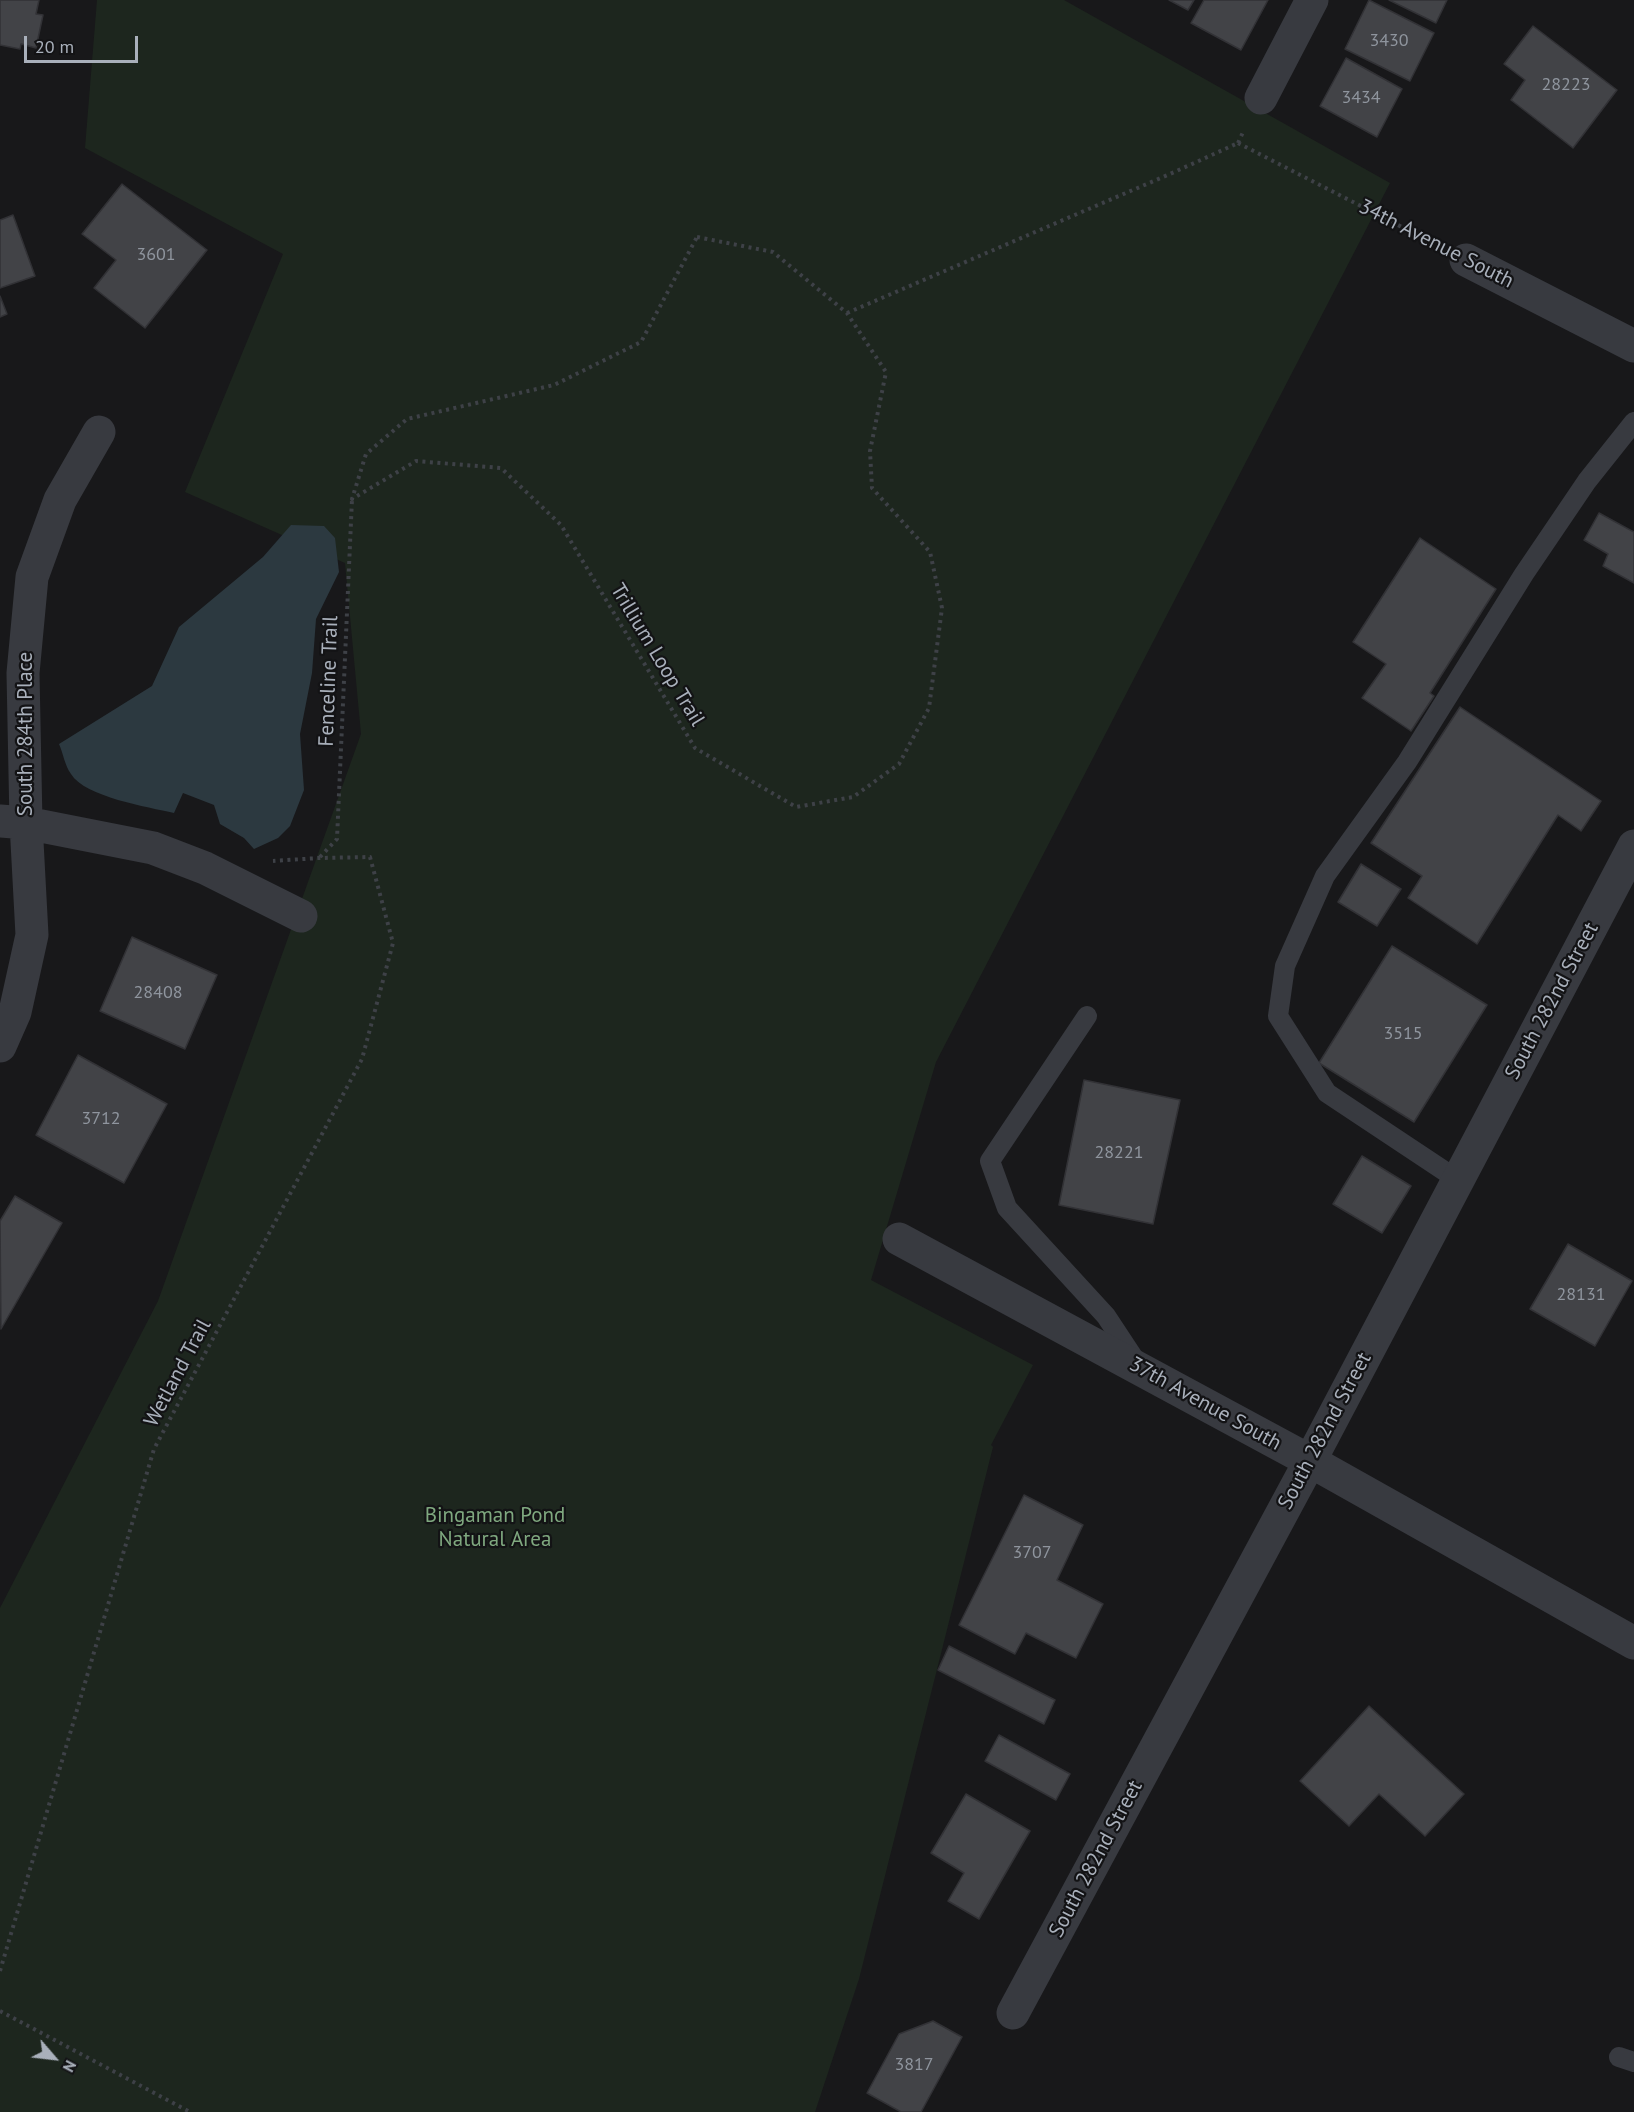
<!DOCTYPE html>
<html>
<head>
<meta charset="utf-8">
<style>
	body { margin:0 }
	#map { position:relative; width:1634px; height:2112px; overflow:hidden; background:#18181a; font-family:"PT Sans",sans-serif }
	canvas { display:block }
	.north { position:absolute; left:24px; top:2028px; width:60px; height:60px; -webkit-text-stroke:4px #131315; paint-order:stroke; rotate:118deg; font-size:16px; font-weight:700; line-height:24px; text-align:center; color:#a9b0bb }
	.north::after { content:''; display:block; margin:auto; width:21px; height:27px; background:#a9b0bb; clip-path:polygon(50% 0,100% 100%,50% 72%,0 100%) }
	.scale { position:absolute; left:24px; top:36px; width:114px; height:27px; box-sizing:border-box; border:3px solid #a9b0bb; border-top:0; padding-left:8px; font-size:18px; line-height:21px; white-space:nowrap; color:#a9b0bb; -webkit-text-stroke:4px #131315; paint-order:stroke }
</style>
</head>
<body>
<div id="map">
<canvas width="1634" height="2112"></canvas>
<div class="north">N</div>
<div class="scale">20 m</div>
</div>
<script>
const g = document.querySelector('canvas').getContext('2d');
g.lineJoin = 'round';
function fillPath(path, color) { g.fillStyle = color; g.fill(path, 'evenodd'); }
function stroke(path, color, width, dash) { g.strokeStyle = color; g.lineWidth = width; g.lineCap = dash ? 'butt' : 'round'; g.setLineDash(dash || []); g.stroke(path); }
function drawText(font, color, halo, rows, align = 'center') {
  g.font = font + ' "PT Sans",sans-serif'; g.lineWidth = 4.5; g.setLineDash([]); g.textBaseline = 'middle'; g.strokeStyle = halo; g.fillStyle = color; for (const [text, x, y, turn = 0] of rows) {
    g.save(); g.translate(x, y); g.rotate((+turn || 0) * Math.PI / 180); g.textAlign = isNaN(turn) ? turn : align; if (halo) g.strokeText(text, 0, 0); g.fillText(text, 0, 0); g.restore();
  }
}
fillPath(new Path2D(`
	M97,0H1064L1390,183L936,1062L871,1280L1033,1365L991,1445L993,1447L859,1979L815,2112H0V1608L158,1301L361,734L345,563L185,492L283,254L85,148Z`), '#1d261e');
fillPath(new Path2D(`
	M291,525L324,526L335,538L339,572L316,619L312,673L300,734L304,790L290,826L278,838L254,849L244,838L220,824L214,805L183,793L174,813C148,807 85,797 71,774C65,766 63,753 59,744L152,686L179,627L263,557Z`), '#2c3940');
const building = new Path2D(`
	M0,0H39L36,14L43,15L36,48L21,44L20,49L0,45Z
	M1169,0H1194L1188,10Z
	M1204,0H1268L1241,50L1191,23Z
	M1369,0L1434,33L1410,81L1345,49Z
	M1389,0H1447L1436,23Z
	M1533,26L1617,90L1573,148L1511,100L1525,80L1504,64Z
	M1346,58L1402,89L1377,137L1320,106Z
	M122,184L207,250L145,328L94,288L116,260L82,234Z
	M13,215L35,276L0,288V220Z
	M0,296L7,314L0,317Z
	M1599,513L1634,532V583L1603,566L1608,554L1584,540Z
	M1420,538L1496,589L1430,693L1434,696L1411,731L1362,698L1386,664L1353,642Z
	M1460,707L1601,801L1581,831L1558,815L1477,944L1408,898L1422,876L1371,843Z
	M1361,864L1401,889L1377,926L1338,902Z
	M132,937L217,975L185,1049L100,1011Z
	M1392,946L1487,1005L1414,1122L1319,1063Z
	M78,1055L167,1104L124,1183L36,1135Z
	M1084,1080L1180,1100L1153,1224L1059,1205Z
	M1362,1156L1411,1186L1382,1233L1333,1204Z
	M15,1196L62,1223L1,1329L0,1221Z
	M1568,1244L1632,1281L1595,1346L1530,1309Z
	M1024,1495L1083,1525L1057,1580L1103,1604L1076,1658L1026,1633L1015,1654L959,1625Z
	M949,1646L1055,1700L1044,1724L938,1670Z
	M1369,1706L1464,1794L1425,1836L1379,1794L1349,1826L1300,1781Z
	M999,1735L1070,1774L1056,1800L985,1761Z
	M966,1794L1030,1831L979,1919L948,1901L964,1873L931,1853Z
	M933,2021L962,2037L921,2112H901L867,2093L899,2034Z`);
fillPath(building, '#424347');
stroke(building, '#323236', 1.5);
stroke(new Path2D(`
	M1238,143L1435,244
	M1238,143L1244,130
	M697,237L773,252L847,313L886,372L870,451L872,488L930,552L942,608L929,708L899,764L853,797L796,807L695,748L561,525L501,468L416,461L352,499L366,454L407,419L554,385L641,342Z
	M847,313L1170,174L1238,143
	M320,857L337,839L352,499
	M0,1971L154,1449L362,1059L393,943L370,857L319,858L273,861
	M0,2011L190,2112`), '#3e4147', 4, [3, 4.5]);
stroke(new Path2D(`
	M1087,1016L990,1161L1007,1208L1106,1316L1137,1363
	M1458,1180L1327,1093L1278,1016L1285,966L1325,876L1407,762L1524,574L1587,481L1634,422
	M1619,2057L1634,2062`), '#383a40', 20);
stroke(new Path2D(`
	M1261,98L1312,0
	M1466,260L1634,346
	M0,821L26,823L153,848L205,868L301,916
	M0,1046L15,1012L32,935L26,823L23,673L32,577L60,500L99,432
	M899,1239L1310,1461L1634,1643
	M1013,2013L1310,1461L1634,846`), '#383a40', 33);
drawText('18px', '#8f959e', null, [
	["3430",1389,41],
	["28223",1566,85],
	["3434",1361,98],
	["3601",156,255],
	["28408",158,993],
	["3515",1403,1034],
	["3712",101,1119],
	["28221",1119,1153],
	["28131",1581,1295],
	["3707",1032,1553],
	["3817",914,2065]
]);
drawText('21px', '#a9b0bb', '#131315', [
	["34th Avenue South",1436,244,27],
	["Trillium Loop Trail",657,655,59],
	["Fenceline Trail",329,681,-88],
	["South 284th Place",26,734,-90],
	["South 282nd Street",1552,1001,-62],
	["Wetland Trail",178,1373,-62],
	["37th Avenue South",1205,1404,29],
	["South 282nd Street",1325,1431,-62],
	["South 282nd Street",1096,1859,-62]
]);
drawText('21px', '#7fa87f', '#131315', [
	["Bingaman Pond",495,1516],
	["Natural Area",495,1540]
]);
</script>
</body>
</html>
